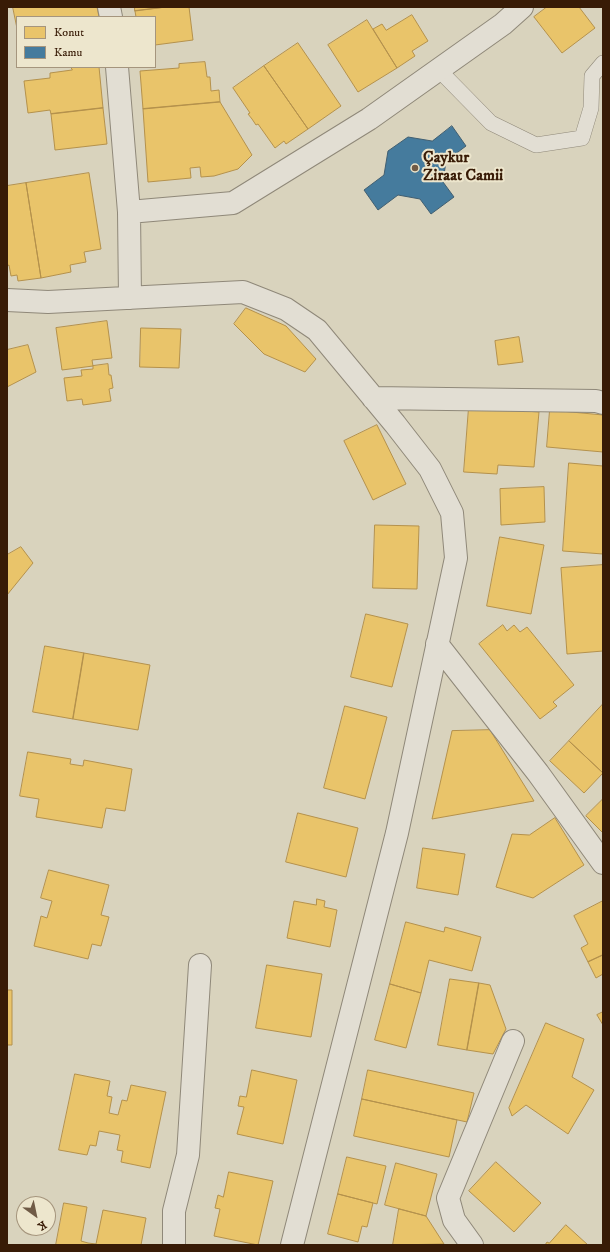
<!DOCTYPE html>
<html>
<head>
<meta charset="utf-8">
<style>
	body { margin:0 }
	#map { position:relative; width:610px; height:1252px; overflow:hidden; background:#d9d3bd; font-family:"IM FELL DW Pica",serif }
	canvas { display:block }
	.frame { position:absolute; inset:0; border:8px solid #381b06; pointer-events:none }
	.legend { position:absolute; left:16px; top:16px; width:140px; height:52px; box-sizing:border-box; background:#ede6cd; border:1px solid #a5957d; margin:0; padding:5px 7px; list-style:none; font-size:12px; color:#381b06 }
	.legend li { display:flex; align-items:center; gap:8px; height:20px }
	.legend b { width:20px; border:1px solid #a5957d }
	.north { position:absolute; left:16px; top:1196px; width:40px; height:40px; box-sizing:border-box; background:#ede6cd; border:1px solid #a5957d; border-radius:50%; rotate:147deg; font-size:11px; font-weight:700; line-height:16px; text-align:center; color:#381b06 }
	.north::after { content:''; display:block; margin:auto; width:14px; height:18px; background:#705b46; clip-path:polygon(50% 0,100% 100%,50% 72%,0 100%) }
</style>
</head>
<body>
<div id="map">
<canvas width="610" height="1252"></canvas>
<div class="frame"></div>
<ul class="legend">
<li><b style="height:11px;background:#e9c46a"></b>Konut</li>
<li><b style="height:11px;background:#457b9d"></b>Kamu</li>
</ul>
<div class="north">K</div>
</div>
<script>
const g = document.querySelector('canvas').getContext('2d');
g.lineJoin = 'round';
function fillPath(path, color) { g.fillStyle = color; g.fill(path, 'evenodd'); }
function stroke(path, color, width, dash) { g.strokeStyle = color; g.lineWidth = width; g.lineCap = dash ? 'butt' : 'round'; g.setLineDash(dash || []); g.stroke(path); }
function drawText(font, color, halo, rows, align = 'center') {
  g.font = font + ' "IM FELL DW Pica",serif'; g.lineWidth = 4; g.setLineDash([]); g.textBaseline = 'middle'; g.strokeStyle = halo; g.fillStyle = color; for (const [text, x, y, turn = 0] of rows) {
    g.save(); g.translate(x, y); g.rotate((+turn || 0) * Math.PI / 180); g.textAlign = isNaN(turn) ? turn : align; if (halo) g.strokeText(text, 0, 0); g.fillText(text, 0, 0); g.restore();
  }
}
const homes = new Path2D(`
	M13,7H97L99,17H17V28Z
	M135,7H166L135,11Z
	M166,7H189L193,40L155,45V17H136L135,11Z
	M547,7H579L595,28L562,53L534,17Z
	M412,15L428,41L412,51L415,56L397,68L373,29L382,24L386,30Z
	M367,20L397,68L358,92L328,45Z
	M298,43L341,106L308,129L264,66Z
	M205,62L207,77H210L211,91L219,90L220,102L143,109L140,71L179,68V64Z
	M264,66L308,129L286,144L284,141L275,148L258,124L256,125L252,119L248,114L250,113L233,88Z
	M71,67H99L103,108L51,114L50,110L28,113L24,81L50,78V73L72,70Z
	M220,102L252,155L238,169L214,176L201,177L200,167L190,168L191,178L148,182L143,109Z
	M103,108L107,144L55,150L51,114Z
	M89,173L101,249L84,252L86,262L70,265L71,272L41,278L26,183Z
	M26,183L41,278L18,281L17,275L11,276L9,265L7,266V186Z
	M246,308L286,326L316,359L305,372L264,354L234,324Z
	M107,321L112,358L92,360L93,366L62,370L56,328Z
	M141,328L181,329L179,368L140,367Z
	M519,337L523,362L498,365L495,341Z
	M28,345L36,372L7,387V350Z
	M108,364L109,375H111L113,388L109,389L111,401L83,405L82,399L67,401L64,378L82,376L81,370L93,369V366Z
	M469,407L539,412L534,467L498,465L497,474L464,472Z
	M550,410L603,415V452L547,447Z
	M377,425L406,484L373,500L344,441Z
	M569,463L603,466V554L563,551Z
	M544,487L545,522L501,525L500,489Z
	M375,525L419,526L417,589L373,588Z
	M500,537L544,545L531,614L487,606Z
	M21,547L33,563L7,595V555Z
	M603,565V651L567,654L561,568Z
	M366,614L408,624L392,687L351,677Z
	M503,625L507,631L514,625L520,632L527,627L574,685L553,702L557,706L540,719L479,644Z
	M45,646L84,653L73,719L33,712Z
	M84,653L150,665L138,730L73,719Z
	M603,704V773L569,741Z
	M345,706L387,717L365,799L324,788Z
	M490,730L534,801L432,819L452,731Z
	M569,741L603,773L584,793L550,761Z
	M28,752L71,759L70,764L83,766L84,760L132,769L125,811L106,808L102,828L36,817L39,799L20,796Z
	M603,799V833L586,816Z
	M298,813L358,828L346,877L286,862Z
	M555,818L584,865L533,898L496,887L512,834L529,835Z
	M423,848L465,854L458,895L417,888Z
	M49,870L109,885L101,915L109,917L101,946L92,944L88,959L34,946L41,916L47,918L52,901L41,898Z
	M317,899L325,901L324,907L337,910L330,947L287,938L294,901L316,905Z
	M603,901V955L588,962L581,948L588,944L574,916Z
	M406,922L444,932L445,927L481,937L472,971L429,960L421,993L390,984Z
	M603,955V974L596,978L588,962Z
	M267,965L322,974L311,1037L256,1028Z
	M450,979L479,983L467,1050L438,1045Z
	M479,983L490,985L506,1029L493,1054L467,1050Z
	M390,984L421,993L406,1048L375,1040Z
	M7,990H12V1045H7Z
	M603,1012V1025L597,1015Z
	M546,1023L584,1039L572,1077L594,1090L568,1134L526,1105L512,1116L509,1108Z
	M252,1070L297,1080L283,1144L237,1134L244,1107L238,1106L240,1096L246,1097Z
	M368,1070L474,1093L467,1122L362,1099Z
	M75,1074L110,1081L107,1096L112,1097L109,1113L118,1115L122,1100L127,1101L131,1085L166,1092L150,1168L121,1162L123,1151L117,1150L120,1135L99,1131L96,1146L90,1145L87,1155L59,1150Z
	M362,1099L457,1120L449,1157L354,1136Z
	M347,1157L386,1166L377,1204L338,1194Z
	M496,1162L541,1203L514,1232L469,1191Z
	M396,1163L437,1174L426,1216L385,1205Z
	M229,1172L273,1181L258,1245L214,1236L220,1209L215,1208L218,1195L223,1197Z
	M338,1194L373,1203L367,1227L362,1226L358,1242L328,1234Z
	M64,1203L87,1207L81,1241L88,1243L96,1244L103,1210L146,1218L141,1245H56Z
	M399,1209L426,1216L444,1244L393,1245Z
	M566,1225L588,1245H545L547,1242L549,1243Z`);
fillPath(homes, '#e9c46a');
stroke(homes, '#b4914c', 1);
const public = new Path2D(`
	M452,126L466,146L446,161L443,182L454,197L431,214L420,199L398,195L378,210L364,190L384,175L388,151L408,137L432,141Z`);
fillPath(public, '#457b9d');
stroke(public, '#415e70', 1);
const service = new Path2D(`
	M439,70L491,123L536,145L582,138L591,108L592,76L603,63`);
const minor = new Path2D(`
	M109,7L111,17
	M117,67L129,212L130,298
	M129,212L233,203L369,119L503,24L522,7
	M7,300L48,302L243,292L286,309L317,330L395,424L430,469L452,513L456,558L397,833L292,1245
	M373,398L596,401L603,403
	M437,644L538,773L603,863
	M174,1245V1211L188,1155L200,965
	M472,1245L454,1220L448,1198L513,1041`);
stroke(service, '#8f8879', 16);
stroke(minor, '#8f8879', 24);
stroke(service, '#e2ded3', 15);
stroke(minor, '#e2ded3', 22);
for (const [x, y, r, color] of [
	[415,168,4,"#705b46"]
]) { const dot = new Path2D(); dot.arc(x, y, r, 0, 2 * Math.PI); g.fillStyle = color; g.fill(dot); stroke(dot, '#ede6cd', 1.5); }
drawText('bold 16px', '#381b06', '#ede6cd', [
	["Çaykur",423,159],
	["Ziraat Camii",423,177]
], 'left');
</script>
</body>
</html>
